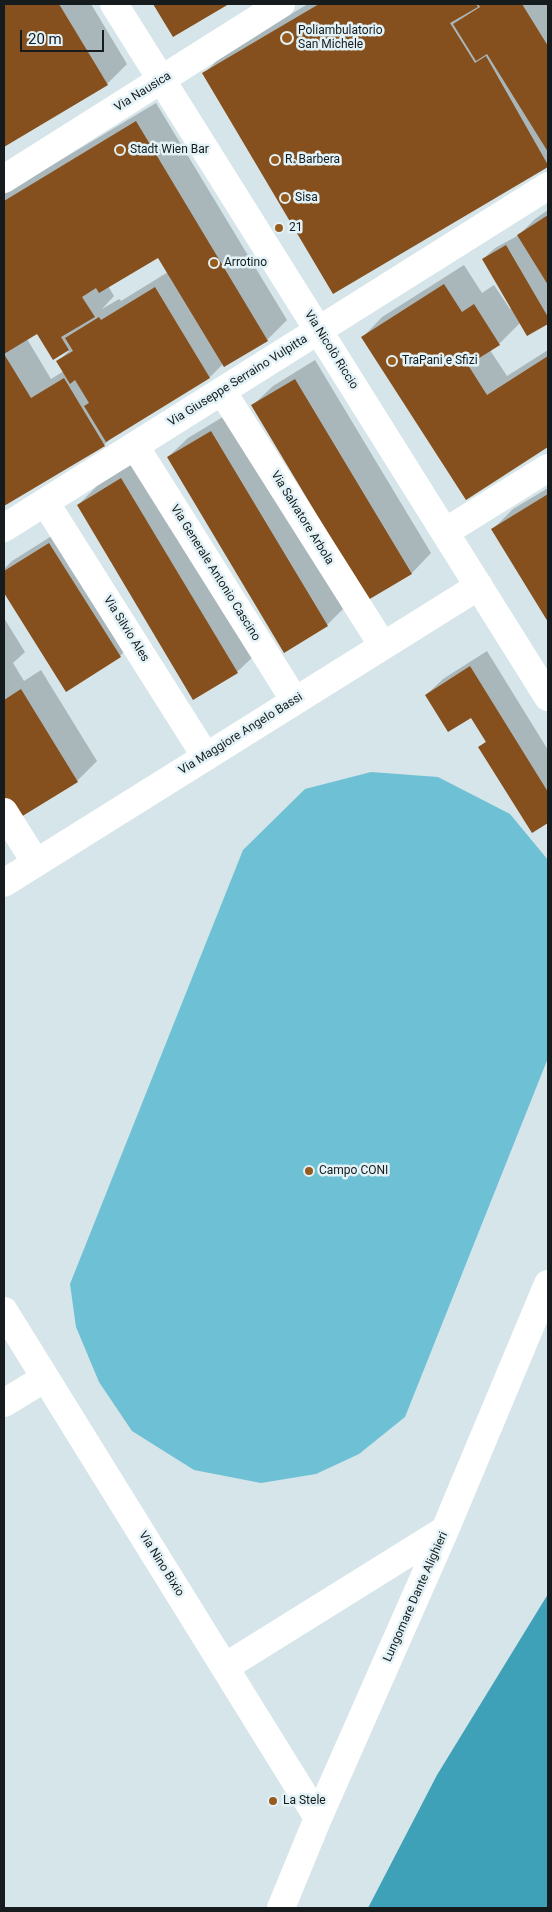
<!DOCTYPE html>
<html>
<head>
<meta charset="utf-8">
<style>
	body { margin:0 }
	#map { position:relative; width:552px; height:1912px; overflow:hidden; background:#d5e5e9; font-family:Roboto,sans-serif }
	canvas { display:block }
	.frame { position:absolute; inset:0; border:5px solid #161c1d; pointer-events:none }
	.scale { position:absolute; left:20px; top:30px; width:84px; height:22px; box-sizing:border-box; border:2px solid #161c1d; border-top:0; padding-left:6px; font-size:15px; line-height:18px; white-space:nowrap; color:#161c1d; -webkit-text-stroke:4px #e2f2f7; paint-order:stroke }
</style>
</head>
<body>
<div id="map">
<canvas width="552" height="1912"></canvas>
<div class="frame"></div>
<div class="scale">20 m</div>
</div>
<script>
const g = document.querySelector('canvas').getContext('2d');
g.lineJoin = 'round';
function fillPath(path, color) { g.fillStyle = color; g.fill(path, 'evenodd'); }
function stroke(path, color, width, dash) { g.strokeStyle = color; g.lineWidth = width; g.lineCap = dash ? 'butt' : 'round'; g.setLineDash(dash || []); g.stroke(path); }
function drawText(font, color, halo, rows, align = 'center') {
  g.font = font + ' Roboto,sans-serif'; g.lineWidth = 5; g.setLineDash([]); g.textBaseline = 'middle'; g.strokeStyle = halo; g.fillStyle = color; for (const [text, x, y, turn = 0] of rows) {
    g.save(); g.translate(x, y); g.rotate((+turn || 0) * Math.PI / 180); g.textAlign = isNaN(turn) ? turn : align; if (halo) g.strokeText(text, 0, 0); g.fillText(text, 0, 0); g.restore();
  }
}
fillPath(new Path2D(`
	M371,772L438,777L510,814L548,860V1058L405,1417L359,1454L316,1474L261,1483L194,1470L132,1431L99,1382L76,1327L70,1284L243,850L305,789Z`), '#6ec0d4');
fillPath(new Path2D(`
	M548,1594V1908H368L437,1775Z`), '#3ea1b7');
fillPath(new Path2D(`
	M4,4H91L127,64L107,84L4,146Z
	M155,4H227L173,35Z
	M308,4H548V165L334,293L204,74L223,54Z
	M156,103L287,320L267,340L223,364L210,377L111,438L104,445L4,505V194ZM158,256L168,272L121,301L119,299L102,309L114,296L108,286ZM38,332L53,358L70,350L58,361L64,371L51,379L27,339Z
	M548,210V322L527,335L520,323L499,344L490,350L507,376L548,350V446L466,498L363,337L382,317L464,265L482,293L494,285L510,309L512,308L483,259L495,248L519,235L535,219Z
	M315,360L431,553L412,573L369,599L253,405L273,386Z
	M231,412L347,605L327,625L168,457L188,438Z
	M141,459L257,653L237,672L78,505L98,485Z
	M548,488V620L493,529L513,509Z
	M66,527L136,640L120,656L66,690L4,591V569L12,561Z
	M4,618L25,652L13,663L24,681L41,670L97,761L77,781L4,814Z
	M487,651L548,750V822L532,832L480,747L487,740L472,716L426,695L443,679Z`), '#0003');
fillPath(new Path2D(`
	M4,4H59L108,85L4,147Z
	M153,4H229L173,37Z
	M319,4H476L478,7L450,23L475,63L486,56L548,165V167L333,294L202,73Z
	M478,4H522L548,46V152L487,54L476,61L453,24L480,7Z
	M136,121L268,341L224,367L158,258L99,293L96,288L82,297L95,317L61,337L69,350L53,360L37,334L4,354L31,398L64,378L105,446L4,506V201Z
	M548,215V285L517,235Z
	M506,245L548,317V324L527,336L482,259Z
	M444,284L462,312L474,304L500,345L468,365L487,395L548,356V447L466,500L361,337Z
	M155,287L210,378L106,442L84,406L89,403L75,380L70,384L56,361L73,351L65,338L99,317L101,320Z
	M295,379L412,574L368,600L251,405Z
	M211,431L328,626L284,653L167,457Z
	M121,478L238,673L193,700L77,505Z
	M548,494V622L491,529Z
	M49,543L121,657L66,692L4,593V571Z
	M470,666L548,792V823L532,833L478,747L486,742L471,718L448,732L425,695Z
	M21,689L78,782L16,820L4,800V700Z`), '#85501d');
stroke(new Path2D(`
	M114,4L548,697
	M4,179L281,4
	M222,391L383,646
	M135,446L295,701
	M45,502L206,757
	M4,528L548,186
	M445,532L548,468
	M4,812L36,863
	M4,883L479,586
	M4,1403L45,1378`), '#fff', 28);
stroke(new Path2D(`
	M4,1311L318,1818
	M225,1667L445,1530
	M281,1908L318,1818L445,1530L548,1284`), '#fff', 28);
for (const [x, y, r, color] of [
	[287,38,6,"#985b1e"],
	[120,150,5,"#985b1e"],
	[275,160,5,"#985b1e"],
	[285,198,5,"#985b1e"],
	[279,228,5,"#985b1e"],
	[214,263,5,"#985b1e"],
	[392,361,5,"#985b1e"],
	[309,1171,5,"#985b1e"],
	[273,1801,5,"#985b1e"]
]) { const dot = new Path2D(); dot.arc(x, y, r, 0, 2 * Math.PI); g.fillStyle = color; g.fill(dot); stroke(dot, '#e2f2f7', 2); }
drawText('12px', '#161c1d', '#e2f2f7', [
	["Poliambulatorio",298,31],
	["San Michele",298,45],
	["Stadt Wien Bar",130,150],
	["R. Barbera",285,160],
	["Sisa",295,198],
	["21",289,228],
	["Arrotino",224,263],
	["TraPani e Sfizi",402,361],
	["Campo CONI",319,1171],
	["La Stele",283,1801]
], 'left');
drawText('12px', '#161c1d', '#e2f2f7', [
	["Via Nausica",143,92,-32],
	["Via Nicolò Riccio",331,350,58],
	["Via Giuseppe Serraino Vulpitta",238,381,-32],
	["Via Salvatore Arbola",302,518,58],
	["Via Generale Antonio Cascino",215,573,58],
	["Via Silvio Ales",126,629,58],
	["Via Maggiore Angelo Bassi",241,734,-32],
	["Via Nino Bixio",161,1564,58],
	["Lungomare Dante Alighieri",416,1597,-66]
]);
</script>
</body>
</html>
